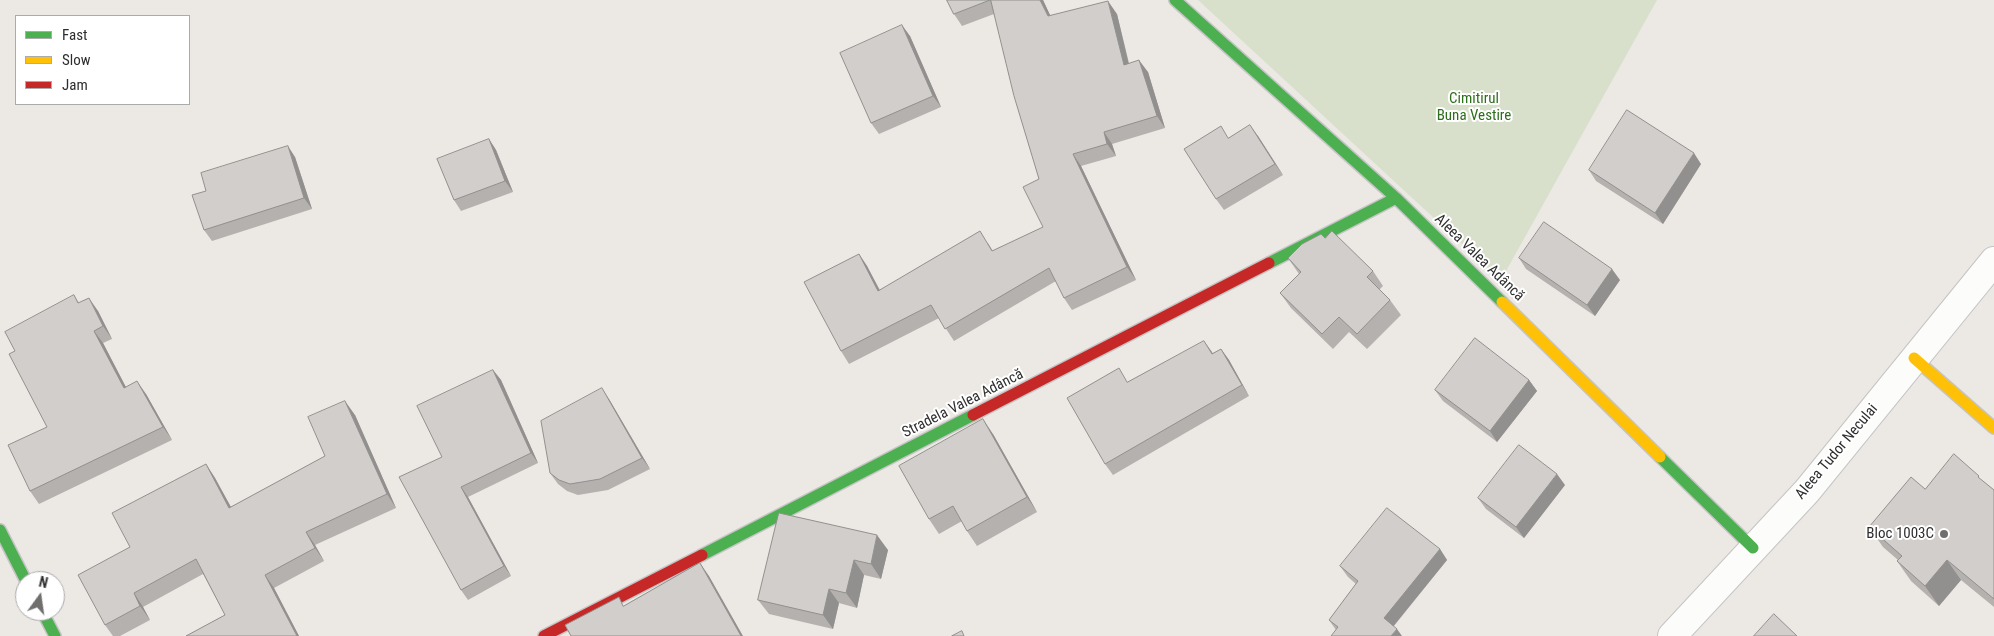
<!DOCTYPE html>
<html>
<head>
<meta charset="utf-8">
<style>
	body { margin:0 }
	#map { position:relative; width:1994px; height:636px; overflow:hidden; background:#ece8e4; font-family:"Roboto Condensed",sans-serif }
	canvas { display:block }
	.legend { position:absolute; left:15px; top:15px; width:175px; height:90px; box-sizing:border-box; background:#fff; border:1px solid #ababab; margin:0; padding:6px 9px; list-style:none; font-size:15px; color:#2e2e2e }
	.legend li { display:flex; align-items:center; gap:10px; height:25px }
	.legend b { width:25px; border:1px solid #ababab }
	.north { position:absolute; left:15px; top:571px; width:50px; height:50px; box-sizing:border-box; background:#fff; border:1px solid #ababab; border-radius:50%; rotate:14deg; font-size:14px; font-weight:700; line-height:20px; text-align:center; color:#2e2e2e }
	.north::after { content:''; display:block; margin:auto; width:18px; height:22px; background:#706f6e; clip-path:polygon(50% 0,100% 100%,50% 72%,0 100%) }
</style>
</head>
<body>
<div id="map">
<canvas width="1994" height="636"></canvas>
<ul class="legend">
<li><b style="height:6px;background:#4caf50"></b>Fast</li>
<li><b style="height:6px;background:#ffc107"></b>Slow</li>
<li><b style="height:6px;background:#c62828"></b>Jam</li>
</ul>
<div class="north">N</div>
</div>
<script>
const g = document.querySelector('canvas').getContext('2d');
g.lineJoin = 'round';
function fillPath(path, color) { g.fillStyle = color; g.fill(path, 'evenodd'); }
function stroke(path, color, width, dash) { g.strokeStyle = color; g.lineWidth = width; g.lineCap = dash ? 'butt' : 'round'; g.setLineDash(dash || []); g.stroke(path); }
function drawText(font, color, halo, rows, align = 'center') {
  g.font = font + ' "Roboto Condensed",sans-serif'; g.lineWidth = 4; g.setLineDash([]); g.textBaseline = 'middle'; g.strokeStyle = halo; g.fillStyle = color; for (const [text, x, y, turn = 0] of rows) {
    g.save(); g.translate(x, y); g.rotate((+turn || 0) * Math.PI / 180); g.textAlign = isNaN(turn) ? turn : align; if (halo) g.strokeText(text, 0, 0); g.fillText(text, 0, 0); g.restore();
  }
}
fillPath(new Path2D(`
	M1198,0H1657L1501,280Z`), '#d8e0cc');
const street = new Path2D(`
	M1672,636L1807,491L1994,261`);
const fast = new Path2D(`
	M1175,0L1396,198L1502,302
	M1269,263L1396,198
	M1660,457L1753,548
	M0,530L26,581
	M702,555L973,415
	M42,611L55,636`);
const slow = new Path2D(`
	M1502,302L1660,457
	M1914,358L1994,428`);
const jam = new Path2D(`
	M973,415L1269,263
	M544,636L702,555`);
stroke(street, '#c5c4c5', 30);
stroke(fast, '#c5c4c5', 14);
stroke(slow, '#c5c4c5', 14);
stroke(jam, '#c5c4c5', 14);
stroke(street, '#fcfcfb', 28);
stroke(fast, '#4caf50', 11);
stroke(slow, '#ffc107', 11);
stroke(jam, '#c62828', 11);
fillPath(new Path2D(`
	M947,0H1043L1050,15L1117,14L1129,63L1148,72L1165,128L1112,144L1116,156L1081,166L1136,280L1072,310L1064,298L1056,281L954,341L939,318L849,364L841,351L859,254L867,266L880,290L988,243L993,251L1043,227L1039,179L994,14L962,26L954,14Z
	M910,36L941,107L879,134L871,123Z
	M1258,136L1283,175L1224,210L1216,199L1229,138Z
	M489,139L496,150L513,192L461,211L454,200Z
	M295,157L312,209L212,241L204,230L206,191Z
	M1701,164L1663,224L1596,181L1589,170Z
	M1325,238L1373,271L1383,286L1379,290L1390,300L1401,315L1367,349L1349,332L1333,349L1291,308L1280,293L1299,274L1288,258Z
	M1519,258L1620,280L1595,316L1526,269Z
	M74,295L79,303L98,311L112,339L103,343L126,387L146,394L172,440L39,504L30,491L47,427L15,351Z
	M1221,349L1229,360L1249,396L1113,475L1105,464L1128,382L1213,353Z
	M493,370L501,380L538,463L468,497L511,576L468,600L461,590L442,457Z
	M1529,380L1537,391L1497,442L1443,401L1435,390Z
	M609,399L650,469L608,490L578,495L567,491L558,484L550,473Z
	M355,415L396,508L315,545L324,561L274,588L299,636H186L225,615L203,574L143,607L150,620L120,636H113L105,625L130,547L206,464L215,478L231,507L325,456Z
	M993,434L1037,512L977,546L967,531L962,521L939,534L929,519Z
	M1983,481L1994,490V607L1961,580L1939,606L1911,581L1897,561L1898,560L1883,547L1869,527Z
	M1565,485L1524,538L1486,509L1478,498Z
	M779,513L888,550L881,579L864,575L857,608L839,603L833,629L769,614L758,600Z
	M1440,549L1447,560L1394,626L1336,630L1329,620L1356,584L1348,577L1340,566Z`), '#b4b1af');
fillPath(new Path2D(`
	M1040,0H1043L1056,28L1048,16Z
	M1108,1L1117,14L1132,78L1124,65Z
	M902,25L910,36L941,107L933,96Z
	M1139,60L1148,72L1165,128L1157,116Z
	M1250,125L1258,136L1283,175L1275,164Z
	M1104,132L1112,144L1116,156L1107,144Z
	M489,139L496,150L513,192L505,181Z
	M288,146L295,157L312,209L304,198Z
	M1694,153L1701,164L1663,224L1655,213Z
	M1073,154L1081,166L1136,280L1127,267Z
	M859,254L867,266L886,303L878,291Z
	M1612,269L1620,280L1595,316L1587,305Z
	M89,298L98,311L112,339L103,326Z
	M94,331L103,343L133,401L124,388Z
	M1204,341L1212,352L1219,365L1212,354Z
	M1221,349L1229,360L1249,396L1242,385Z
	M493,370L501,380L538,463L531,453Z
	M1529,380L1537,391L1497,442L1490,431Z
	M137,381L146,394L172,440L163,427Z
	M602,388L609,399L650,469L642,458Z
	M345,401L355,415L396,508L387,494Z
	M983,419L993,434L1037,512L1027,497Z
	M206,464L215,478L239,522L229,508Z
	M1557,474L1565,485L1524,538L1516,527Z
	M461,487L468,497L511,576L504,566Z
	M306,532L315,545L324,561L315,548Z
	M877,535L888,550L881,579L871,564Z
	M1440,549L1447,560L1391,629L1384,618Z
	M854,560L864,575L857,608L846,593Z
	M1947,560L1961,580L1939,606L1925,586Z
	M700,563L709,576L743,636H741Z
	M265,575L274,588L299,636H297Z
	M829,589L839,603L833,629L823,615Z
	M134,593L143,607L150,620L140,606Z
	M1397,629L1402,636H1391Z`), '#92908e');
const building = new Path2D(`
	M947,0H990L954,14Z
	M991,0H1040L1048,16L1108,1L1124,65L1139,60L1157,116L1104,132L1107,144L1073,154L1127,267L1064,298L1049,268L945,329L931,305L841,351L804,282L859,254L878,291L980,231L992,251L1043,227L1023,187L1039,179L1014,96Z
	M902,25L933,96L871,123L840,53Z
	M1627,110L1694,153L1655,213L1589,170Z
	M1250,125L1275,164L1216,199L1184,149L1221,126L1228,138Z
	M489,139L505,181L454,200L437,159Z
	M288,146L304,198L204,230L192,195L206,191L201,173Z
	M1544,222L1612,269L1587,305L1519,258Z
	M1332,231L1373,271L1367,277L1390,300L1357,334L1339,317L1322,334L1280,293L1301,272L1288,258L1302,244L1321,234L1325,238Z
	M74,295L78,303L89,298L103,326L94,331L124,388L137,381L163,427L30,491L8,445L47,427L9,354L15,351L5,332Z
	M1475,338L1529,380L1490,431L1435,390Z
	M1204,341L1212,354L1221,349L1242,385L1105,464L1067,398L1119,368L1127,382Z
	M493,370L531,453L461,487L504,566L461,590L399,477L442,457L417,406Z
	M602,388L642,458L600,479L570,484L559,480L550,473L541,421Z
	M345,401L387,494L306,532L315,548L265,575L297,636H186L225,615L196,559L134,593L140,606L105,625L78,575L130,547L112,513L206,464L229,508L325,456L308,417Z
	M983,419L1027,497L967,531L953,506L929,519L899,466Z
	M1519,445L1557,474L1516,527L1478,498Z
	M1954,454L1979,476L1978,477L1994,490V599L1947,560L1925,586L1897,561L1902,556L1869,527L1911,477L1925,489Z
	M1387,508L1440,549L1384,618L1397,629L1391,636H1331L1338,627L1329,620L1358,581L1340,566Z
	M779,513L877,535L871,564L854,560L846,593L829,589L823,615L758,600Z
	M700,563L741,636H571L565,625L619,597L623,606Z
	M1774,614L1797,636H1754Z
	M962,631L964,636H952Z`);
fillPath(building, '#d1cecb');
stroke(building, '#92908e', 1);
for (const [x, y, r, color] of [
	[1944,534,5,"#706f6e"]
]) { const dot = new Path2D(); dot.arc(x, y, r, 0, 2 * Math.PI); g.fillStyle = color; g.fill(dot); stroke(dot, '#fff', 2); }
drawText('15px', '#2c6e1b', '#fff', [
	["Cimitirul",1474,99],
	["Buna Vestire",1474,116]
]);
drawText('15px', '#2e2e2e', '#fff', [
	["Aleea Valea Adâncă",1479,258,44],
	["Stradela Valea Adâncă",963,404,-27],
	["Aleea Tudor Neculai",1837,452,-50]
]);
drawText('15px', '#2e2e2e', '#fff', [
	["Bloc 1003C",1934,534]
], 'right');
</script>
</body>
</html>
